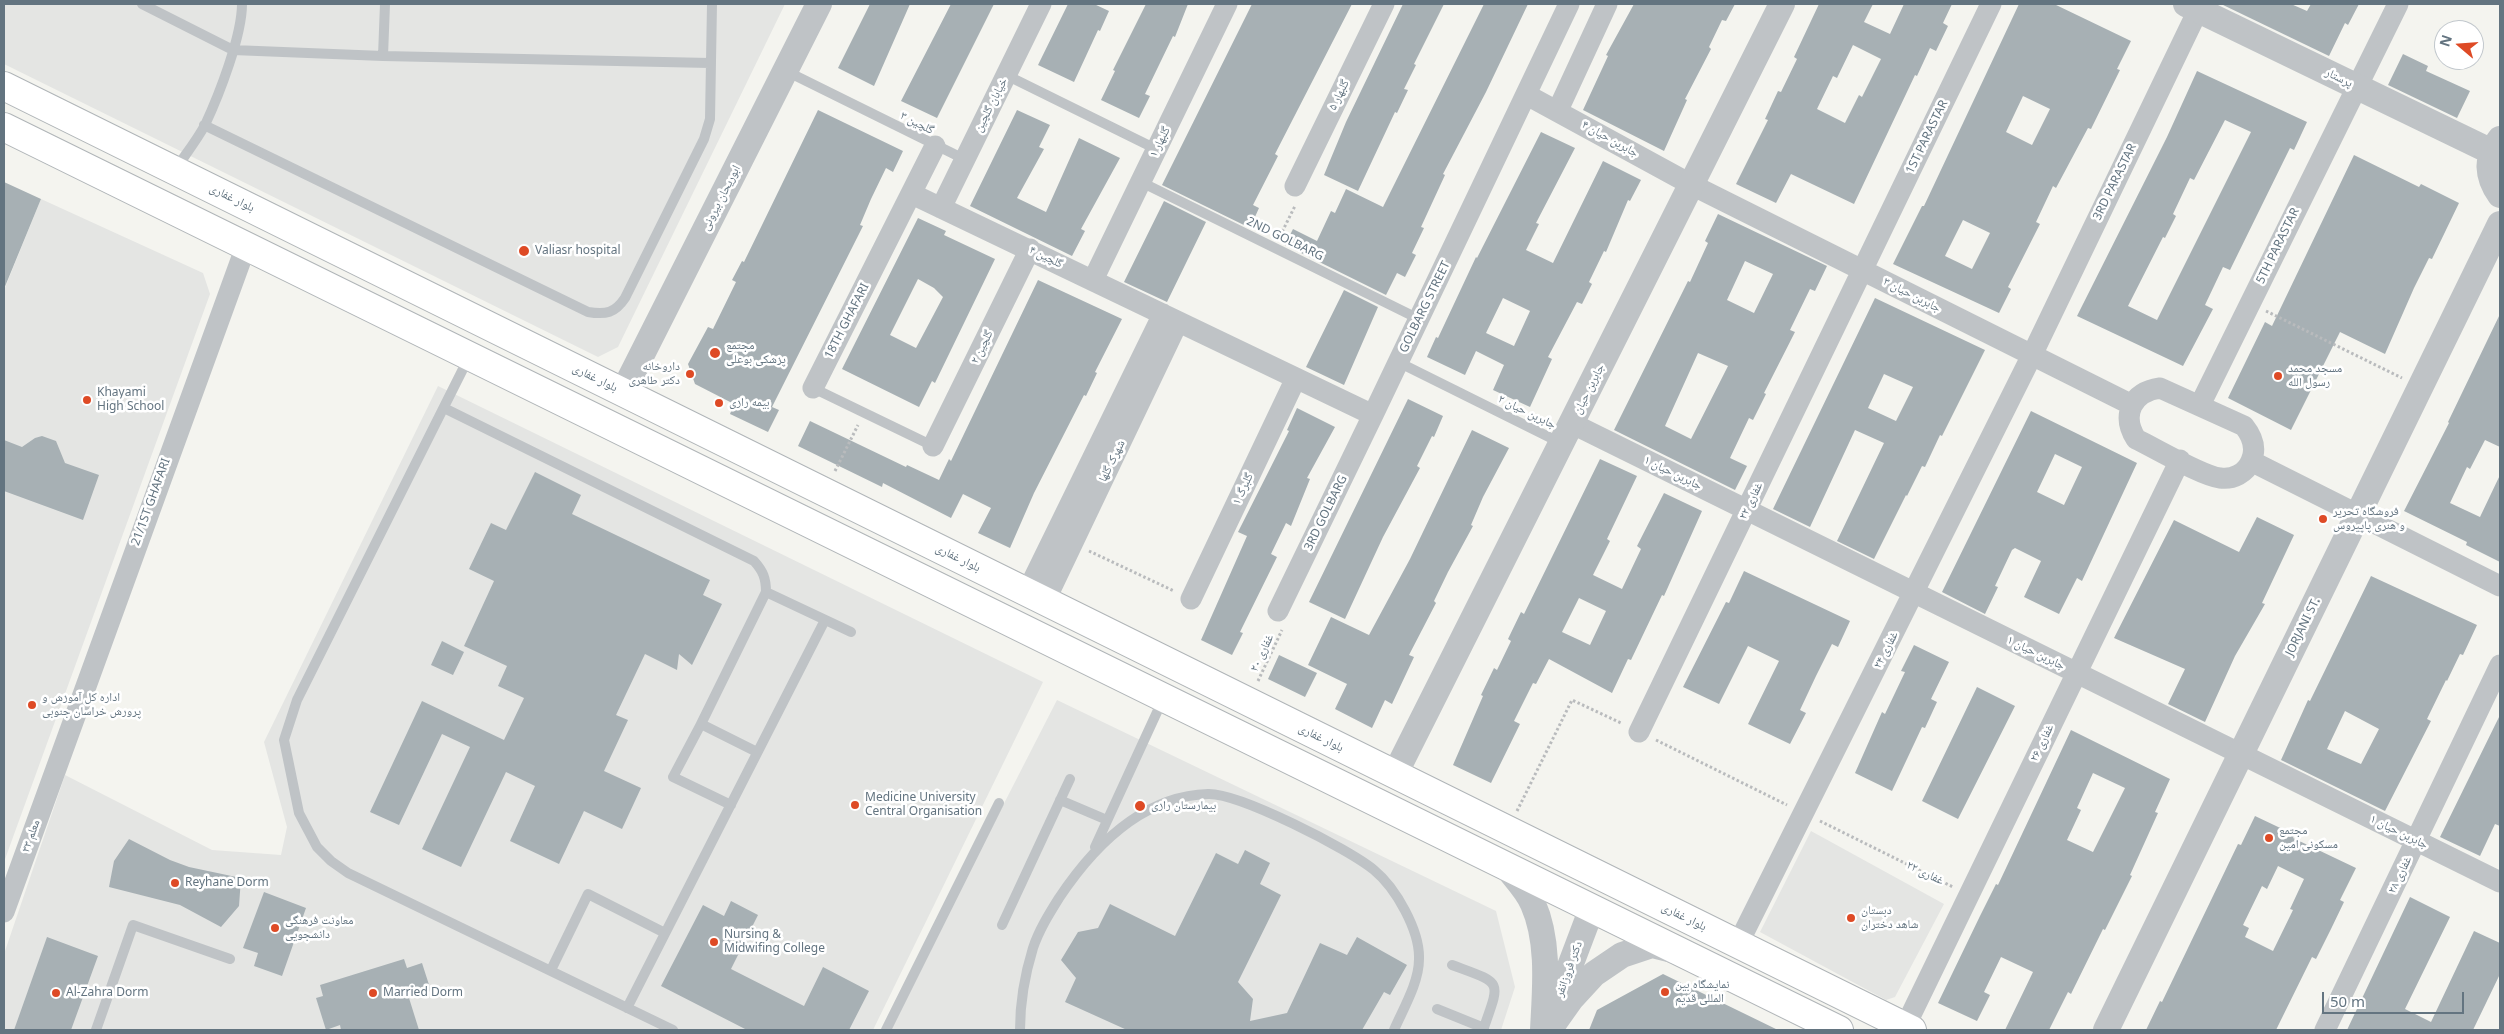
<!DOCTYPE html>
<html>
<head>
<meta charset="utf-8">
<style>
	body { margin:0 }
	#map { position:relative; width:2504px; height:1034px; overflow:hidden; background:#f4f4ef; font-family:"Noto Sans",sans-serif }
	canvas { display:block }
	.frame { position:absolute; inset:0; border:5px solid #637480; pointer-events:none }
	.north { position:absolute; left:2434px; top:20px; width:50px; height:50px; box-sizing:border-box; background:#fff; border:1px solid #c1c7cc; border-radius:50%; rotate:288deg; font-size:14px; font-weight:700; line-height:20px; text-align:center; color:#637480 }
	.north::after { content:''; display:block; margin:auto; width:18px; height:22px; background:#de4a25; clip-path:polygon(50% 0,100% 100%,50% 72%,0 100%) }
	.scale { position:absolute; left:2322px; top:992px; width:142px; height:22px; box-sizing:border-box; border:2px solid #637480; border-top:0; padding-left:6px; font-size:15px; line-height:18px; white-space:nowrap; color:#637480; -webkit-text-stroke:4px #fff; paint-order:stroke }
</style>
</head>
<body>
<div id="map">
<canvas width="2504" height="1034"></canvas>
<div class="frame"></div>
<div class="north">N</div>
<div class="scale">50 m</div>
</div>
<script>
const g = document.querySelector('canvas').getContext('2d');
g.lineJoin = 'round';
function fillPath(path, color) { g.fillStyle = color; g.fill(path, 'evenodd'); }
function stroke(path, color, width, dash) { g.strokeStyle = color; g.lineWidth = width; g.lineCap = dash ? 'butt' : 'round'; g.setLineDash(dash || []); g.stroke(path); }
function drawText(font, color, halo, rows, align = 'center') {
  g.font = font + ' "Noto Sans","Noto Naskh Arabic",sans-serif'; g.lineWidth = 5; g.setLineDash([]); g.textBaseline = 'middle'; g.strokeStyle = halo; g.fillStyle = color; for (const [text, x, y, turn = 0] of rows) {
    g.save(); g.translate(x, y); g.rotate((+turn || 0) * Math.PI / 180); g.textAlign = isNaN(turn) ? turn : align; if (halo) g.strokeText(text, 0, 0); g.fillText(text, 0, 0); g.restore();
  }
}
fillPath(new Path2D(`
	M4,4H785L618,347L598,357L4,64Z
	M41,199L203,273L210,294L4,862V290Z
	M438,386L1043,682L873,1030H4V954L65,775L212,850L281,855L287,827L264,742Z
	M1057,700L1496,911L1515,987L1501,1030H888Z
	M1811,831L1944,904L1895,997L1886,1000L1760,932Z`), '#e4e5e3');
fillPath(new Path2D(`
	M870,4H910L874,86L838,68Z
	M951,4H994L937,118L901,101Z
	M1068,4H1094L1109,11L1100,31L1098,30L1074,82L1038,65Z
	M1146,4H1188L1175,37L1173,36L1145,94L1150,96L1139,118L1101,100L1115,71L1113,70Z
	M1252,4H1352L1275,154L1278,156L1253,205L1259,208L1250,228L1162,185Z
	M1403,4H1444L1414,64L1416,65L1404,89L1408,90L1397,113L1395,112L1358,191L1324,175L1346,122Z
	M1484,4H1528L1486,92L1443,174L1445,175L1421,227L1424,228L1412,253L1416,255L1405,277L1397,273L1386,295L1285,245L1293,229L1317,241L1331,211L1335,213L1346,189L1383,207Z
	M1634,4H1735L1726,21L1722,20L1709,47L1711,49L1685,99L1687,100L1664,151L1583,110L1608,56L1606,55Z
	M1819,4H1873L1864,22L1890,34L1904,4H1952L1943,23L1948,26L1936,51L1930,48L1917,76L1915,75L1854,204L1791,174L1776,203L1736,184L1768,120L1765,119L1778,91L1781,92L1797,59L1794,57ZM1853,45L1881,59L1862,97L1859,95L1845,123L1817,109L1833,76L1837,78Z
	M2019,4H2054L2131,41L2117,69L2120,70L2091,129L2088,128L2056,188L2053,186L2036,222L2040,224L2008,287L2011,289L1999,313L1893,264L1922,206H1924ZM2023,96L2050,109L2032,145L2006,132ZM1963,220L1990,233L1972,269L1945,256Z
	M2221,4H2291L2307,11L2311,4H2359L2348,25L2345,23L2329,56Z
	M2403,54L2428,66L2426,71L2470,91L2457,118L2388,85Z
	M2197,71L2307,122L2294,150L2290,148L2230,270L2223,267L2205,305L2213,309L2183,366L2077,316L2167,137ZM2225,120L2251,132L2157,320L2128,306L2163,237L2165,238L2176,216L2173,214L2190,178L2194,180Z
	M818,110L903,151L893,172L886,168L871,199L860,225L863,226L772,407L779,410L768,432L730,414L734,404L695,384L688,364L708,327L713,329L736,282L732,280L742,261L744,262Z
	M1017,110L1050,125L1039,147L1044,149L1017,198L1046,212L1079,138L1120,158L1081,229L1085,231L1072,256L970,206Z
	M1541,132L1575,148L1536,223L1539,224L1526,250L1553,263L1603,161L1641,180L1630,201L1628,200L1606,252L1604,251L1589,282L1592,284L1582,304L1577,302L1548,357L1552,359L1530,407L1493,390L1504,365L1476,351L1465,375L1427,357L1436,337L1438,338L1476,257L1477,258ZM1503,298L1530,311L1514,346L1486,333Z
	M2354,155L2419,187L2421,184L2459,203L2432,259L2429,258L2414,288L2385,354L2340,332L2291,430L2228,398L2265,322L2272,326Z
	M4,182L41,199L4,289Z
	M1164,201L1206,222L1167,302L1124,282Z
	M1718,214L1827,266L1815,291L1810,289L1790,330L1795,332L1764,393L1766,394L1753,420L1749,418L1730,458L1747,466L1735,490L1614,430L1688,281L1690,282L1708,243L1705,241ZM1745,261L1773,274L1754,313L1727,300ZM1698,353L1728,366L1691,439L1665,426Z
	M918,218L946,231L944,235L995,259L935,383L932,381L919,407L842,369ZM918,279L934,288L943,297L916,348L890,335Z
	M1038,280L1122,319L1095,372L1097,373L1086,396L1084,395L1034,493L1010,548L978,533L991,508L963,494L951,518L883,483L882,487L798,446L810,421L906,467L907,465L939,480L949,459L951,461Z
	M1344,290L1378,307L1344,385L1306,367Z
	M1875,298L1985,350L1942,436L1940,435L1925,467L1922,466L1907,496L1906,495L1874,559L1837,541L1884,443L1855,430L1810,527L1773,509ZM1884,374L1913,387L1896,421L1868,408Z
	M2500,314V447L2485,440L2470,469L2467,467L2450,503L2480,517L2500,475V562L2466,545L2467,542L2404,511L2449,423L2448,422Z
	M1408,399L1443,416L1434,437L1432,436L1417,466L1420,468L1383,537L1345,619L1309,602Z
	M1297,408L1335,427L1307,478L1310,479L1291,526L1286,523L1271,554L1277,557L1240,632L1243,633L1232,655L1201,640L1247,536L1238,532L1289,431L1287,430Z
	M2031,411L2137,463L2082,581L2077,578L2059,614L2024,597L2041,561L2015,548L2012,550L1995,586L1998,587L1985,614L1942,592ZM2055,454L2082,467L2064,505L2037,492Z
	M1472,430L1509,448L1483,497L1471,525L1473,526L1448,572L1434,601L1436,603L1409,655L1414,657L1392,704L1385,700L1372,728L1335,709L1347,684L1308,665L1331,617L1369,635L1410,559Z
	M42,436L56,441L65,463L99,475L83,520L4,491V440L22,447L35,438Z
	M1600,459L1637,476L1607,539L1610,541L1593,575L1622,589L1641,549L1637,546L1664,493L1702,511L1664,596L1662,595L1631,660L1628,659L1612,693L1549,659L1536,684L1533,683L1514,721L1520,724L1491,783L1453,765L1483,696L1481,695L1494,668L1497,670L1511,641L1508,639L1521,612L1524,614ZM1579,598L1606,611L1590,645L1562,632Z
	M535,472L581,495L572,514L710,580L703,595L722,604L692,665L679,654L677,670L645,654L616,715L628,720L604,771L641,788L622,829L584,811L559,864L510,841L535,786L506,772L461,867L422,849L470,747L442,734L399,825L370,812L422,701L504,740L524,698L498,686L507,666L464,646L494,581L469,569L491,523L506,530Z
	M2257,517L2294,535L2262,603L2265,604L2235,656L2205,722L2168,704L2185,669L2114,638L2174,520L2239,552Z
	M1744,571L1850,621L1838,647L1832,644L1816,676L1800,710L1806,713L1790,744L1748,724L1779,661L1748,646L1719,704L1683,687L1726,602L1729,603Z
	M2371,576L2477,625L2463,655L2460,654L2447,681L2446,680L2427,719L2431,721L2385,811L2281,760L2308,700L2310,701ZM2345,711L2379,729L2361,764L2327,749Z
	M442,641L464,652L453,675L431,665Z
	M1914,645L1949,662L1931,699L1937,702L1925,728L1922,727L1892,791L1855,773L1882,712L1885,714L1905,672L1901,671Z
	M1279,655L1317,673L1305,697L1268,679Z
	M1977,687L2015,706L1958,819L1922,801Z
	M2500,715V826L2495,824L2480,856L2440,837Z
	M2071,730L2170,779L2155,812L2158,813L2130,875L2132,876L2105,930L2103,929L2071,994L2068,992L2049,1030H2005L2033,972L2001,957L1984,992L1990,995L1977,1021L1938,1003L1980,916L1996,884L1998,885ZM2093,773L2125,788L2093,852L2067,840L2081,810L2077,808Z
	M2255,816L2295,835L2293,838L2356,868L2340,900L2344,902L2331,929L2316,959L2312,957L2276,1030H2146L2160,1001L2162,1002L2238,844L2241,845ZM2278,866L2304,879L2290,909L2293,910L2273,951L2245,937L2249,928L2243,925L2262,886L2267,889Z
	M129,839L170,860L189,867L241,878L239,906L221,927L180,905L109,887L114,861Z
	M1245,850L1270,863L1260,884L1281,895L1238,982L1253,999L1250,1021L1287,1013L1320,943L1347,955L1357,937L1407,965L1390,995L1384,992L1362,1030H1127L1065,1002L1076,978L1061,960L1078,932L1098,928L1110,904L1175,936L1216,853L1238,864Z
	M264,892L306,908L282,976L254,966L258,953L243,948Z
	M2410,897L2450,917L2405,1009L2431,1022L2474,931L2500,943V974L2473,1030H2347Z
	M731,901L758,915L731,969L804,1006L823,967L869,991L849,1030H747L661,986L703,905L724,916Z
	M47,937L98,956L71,1030H14Z
	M404,959L407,968L422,963L431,991L409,998L419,1030H341L340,1025L326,1030L316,998L323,996L320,985Z
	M1663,974L1778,1030H1589L1597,1010Z`), '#a7b0b4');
const primary = new Path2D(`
	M4,86L1912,1030
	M4,127L1839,1030`);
stroke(primary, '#b0b5b8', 30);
stroke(new Path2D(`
	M1280,236L1295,206
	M2266,311L2402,378
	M835,471L858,425
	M1089,551L1174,591
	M1258,681L1282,630
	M1656,740L1787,805
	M1517,811L1572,700L1621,723
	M1820,821L1953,887`), '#b9bbbd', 3, [2.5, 2.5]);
stroke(new Path2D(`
	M142,4L233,50L383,56L710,63
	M383,56L385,4
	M786,71L964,159
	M1006,75L1156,149
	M204,125L588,312C606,315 615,313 625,298L704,139L710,119L712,4
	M175,170C185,155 197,140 205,125C219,95 242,36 242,4
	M1141,182L1419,319
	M469,357L297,700L284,740L299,813L317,847L331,861L348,873L673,1030
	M1398,362L1561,443
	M813,388L933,446
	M444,408L754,561C763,571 766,578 766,592L701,724
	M766,592L851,632
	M1060,800L1107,820
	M731,805L673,777L701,724L757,752
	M1095,847L1163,699
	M1002,925L1070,779
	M1452,965C1503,984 1501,979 1483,1030
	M551,970L588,894L665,933
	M627,1008L825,620
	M1437,1009L1484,1028
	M96,1030L133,925L230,959
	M886,1030L999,803
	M1020,1030C1020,1004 1025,974 1033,948C1039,930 1049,914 1059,898C1093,847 1142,796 1208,794C1239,793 1349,849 1374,870C1396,888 1420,931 1419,959C1419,983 1403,1009 1394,1030`), '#bfc3c6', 10);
stroke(new Path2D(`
	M1527,95L1692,185L2132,405
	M1558,110L1607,4
	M1295,186L1384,4
	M912,194L1373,415L1569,4
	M941,208L1041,4
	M1093,280L1227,4
	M813,388L935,146
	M2160,388L2244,426C2252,436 2257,448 2251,461C2246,473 2233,480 2220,478C2202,476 2155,448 2136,439C2121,415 2132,392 2160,388Z
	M2200,405L2398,4
	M1571,423L2500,882
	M933,446L1030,249
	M2251,461L2500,586
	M1027,592L1163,314
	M1191,599L1296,378
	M1045,601L1178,322
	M1278,611L1373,415
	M1639,732L1991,4
	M4,912L246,246
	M1738,944L2032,355L2201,4
	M1905,1027L2180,460
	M2325,1030L2500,665`), '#bfc3c6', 21);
stroke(new Path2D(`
	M2186,4L2492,152
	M2500,139C2485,157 2487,177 2500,195
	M623,392L819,4
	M1395,774L1782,4
	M1506,866C1515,878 1528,891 1533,904C1550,942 1545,990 1543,1030
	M1553,1011L1592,908
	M1549,1030L1571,999L1594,974L1622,955L1652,945L1676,951
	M2106,1030L2500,224`), '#bfc3c6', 26);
stroke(primary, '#fff', 28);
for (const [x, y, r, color] of [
	[524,251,6,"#de4a25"],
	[715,353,6,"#de4a25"],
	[690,374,5,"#de4a25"],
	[2278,376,5,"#de4a25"],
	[87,400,5,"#de4a25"],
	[719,403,5,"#de4a25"],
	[2323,519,5,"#de4a25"],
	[32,705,5,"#de4a25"],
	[855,805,5,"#de4a25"],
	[1140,806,6,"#de4a25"],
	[2269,838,5,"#de4a25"],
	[175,883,5,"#de4a25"],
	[1851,918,5,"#de4a25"],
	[275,928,5,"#de4a25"],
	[714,942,5,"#de4a25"],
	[1665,992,5,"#de4a25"],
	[56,993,5,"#de4a25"],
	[373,993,5,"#de4a25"]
]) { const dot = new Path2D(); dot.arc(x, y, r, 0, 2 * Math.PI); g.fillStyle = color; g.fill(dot); stroke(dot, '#fff', 2); }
drawText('12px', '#637480', '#fff', [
	["پرستار",2339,78,26],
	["گلبهار ۵",1339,95,-64],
	["خیابان گلچین",991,105,-63],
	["گلچین ۳",917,123,27],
	["1ST PARASTAR",1927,137,-64],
	["جابربن حیان ۴",1610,139,29],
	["گلبهار ۱",1160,142,-64],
	["3RD PARASTAR",2115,182,-64],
	["بلوار غفاری",232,198,26],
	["ابوریحان بیرونی",721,198,-63],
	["2ND GOLBARG",1285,239,26],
	["5TH PARASTAR",2278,246,-64],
	["گلچین ۴",1046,257,26],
	["جابربن حیان ۳",1912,295,27],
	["GOLBARG STREET",1425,307,-64],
	["18TH GHAFARI",847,321,-63],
	["گلچین ۲",982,347,-64],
	["بلوار غفاری",595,378,26],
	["جابربن حیان",1589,389,-63],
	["جابربن حیان ۲",1527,412,26],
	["شهرک گلها",1112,461,-64],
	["جابربن حیان ۱",1673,473,26],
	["گلبرگ ۱",1243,489,-65],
	["غفاری ۲۲",1751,501,-64],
	["21/1ST GHAFARI",151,502,-70],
	["3RD GOLBARG",1326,513,-64],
	["بلوار غفاری",958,558,26],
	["JORJANI ST.",2303,627,-64],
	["غفاری ۲۴",1886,650,-63],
	["غفاری ۲۰",1262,653,-65],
	["جابربن حیان ۱",2036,653,26],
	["بلوار غفاری",1321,738,26],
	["غفاری ۲۶",2042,743,-64],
	["جابربن حیان ۱",2399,832,26],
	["معلم ۳۳",31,836,-71],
	["غفاری ۲۲",1925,873,26],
	["غفاری ۲۸",2400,875,-64],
	["بلوار غفاری",1684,917,26],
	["دکتر فروزانفر",1569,969,-70]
]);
drawText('12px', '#637480', '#fff', [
	["Valiasr hospital",535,251],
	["مجتمع",726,346],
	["پزشکی بوعلی",726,360],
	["داروخانه",680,367,"right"],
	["دکتر طاهری",680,381,"right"],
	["مسجد محمد",2288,369],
	["رسول الله",2288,383],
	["Khayami",97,393],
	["High School",97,407],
	["بیمه رازی",729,403],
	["فروشگاه تحریر",2333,512],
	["و هنری پاپیروس",2333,526],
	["اداره کل آموزش و",42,698],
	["پرورش خراسان جنوبی",42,712],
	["Medicine University",865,798],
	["Central Organisation",865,812],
	["بیمارستان رازی",1151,806],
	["مجتمع",2279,831],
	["مسکونی امین",2279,845],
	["Reyhane Dorm",185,883],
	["دبستان",1861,911],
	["شاهد دختران",1861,925],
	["معاونت فرهنگی",285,921],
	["دانشجویی",285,935],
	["Nursing &",724,935],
	["Midwifing College",724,949],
	["نمایشگاه بین",1675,985],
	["المللی قدیم",1675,999],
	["Al-Zahra Dorm",66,993],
	["Married Dorm",383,993]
], 'left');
</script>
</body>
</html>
